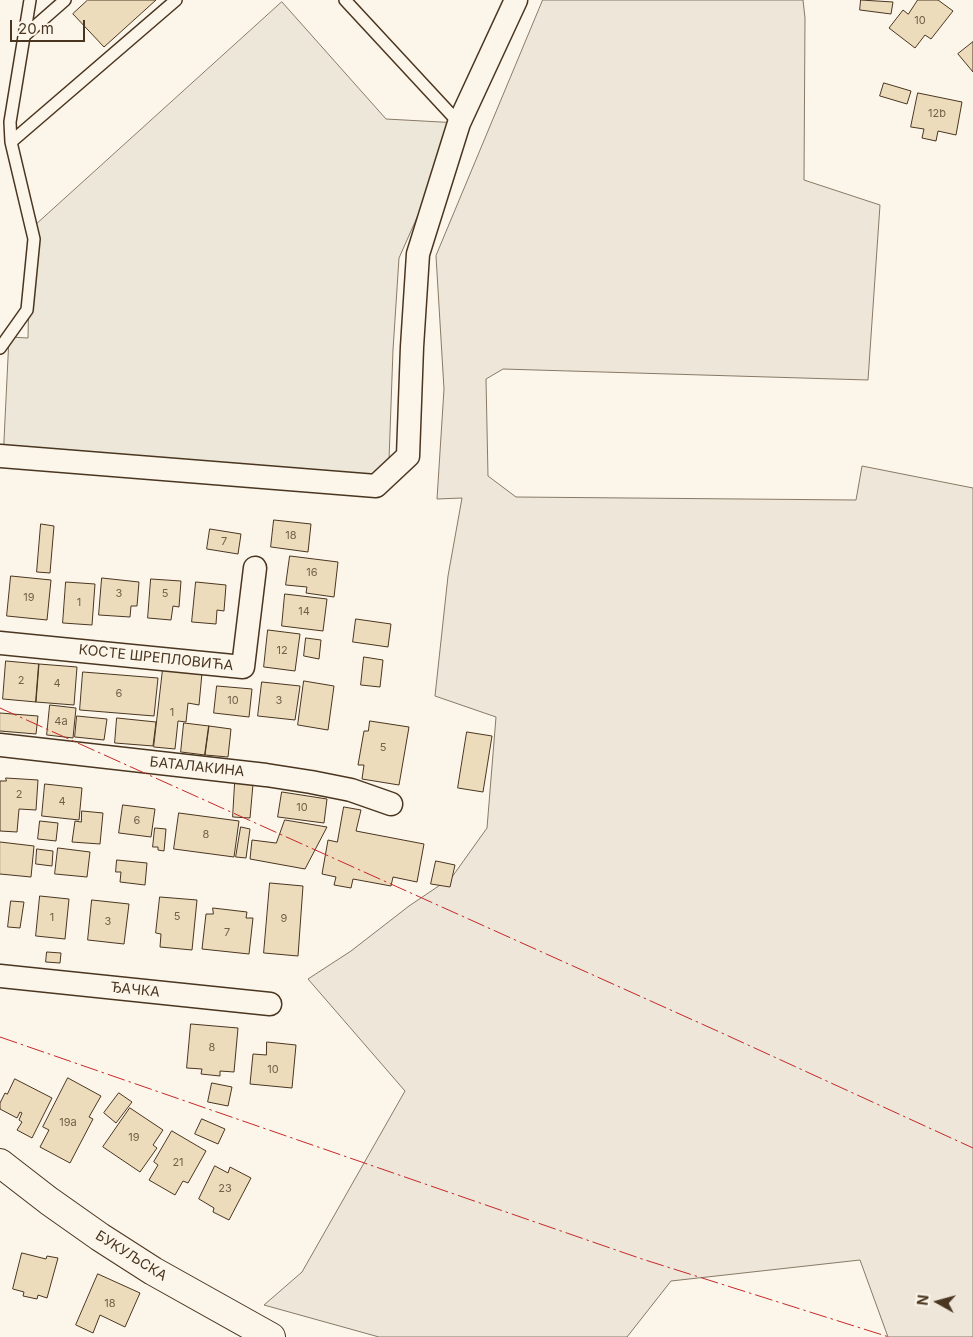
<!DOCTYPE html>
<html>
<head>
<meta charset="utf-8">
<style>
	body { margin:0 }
	#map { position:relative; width:973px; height:1337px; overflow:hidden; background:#fbf6e9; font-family:Inter,sans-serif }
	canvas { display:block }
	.north { position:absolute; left:913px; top:1277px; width:50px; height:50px; -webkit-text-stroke:4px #fbf6e9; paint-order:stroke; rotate:277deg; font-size:14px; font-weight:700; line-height:20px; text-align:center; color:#4a3520 }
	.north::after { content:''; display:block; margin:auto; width:18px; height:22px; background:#4a3520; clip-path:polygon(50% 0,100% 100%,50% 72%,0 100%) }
	.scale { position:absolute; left:10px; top:20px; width:75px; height:22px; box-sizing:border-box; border:2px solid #4a3520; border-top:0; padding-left:6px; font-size:15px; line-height:18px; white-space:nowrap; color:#4a3520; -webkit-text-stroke:4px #fbf6e9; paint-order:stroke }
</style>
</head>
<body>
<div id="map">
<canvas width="973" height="1337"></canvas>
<div class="north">N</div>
<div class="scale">20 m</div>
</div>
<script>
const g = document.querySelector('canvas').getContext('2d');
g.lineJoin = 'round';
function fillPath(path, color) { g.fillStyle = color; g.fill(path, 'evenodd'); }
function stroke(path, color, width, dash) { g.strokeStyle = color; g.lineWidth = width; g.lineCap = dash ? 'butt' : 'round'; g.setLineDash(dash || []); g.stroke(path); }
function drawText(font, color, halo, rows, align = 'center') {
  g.font = font + ' Inter,sans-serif'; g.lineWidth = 4; g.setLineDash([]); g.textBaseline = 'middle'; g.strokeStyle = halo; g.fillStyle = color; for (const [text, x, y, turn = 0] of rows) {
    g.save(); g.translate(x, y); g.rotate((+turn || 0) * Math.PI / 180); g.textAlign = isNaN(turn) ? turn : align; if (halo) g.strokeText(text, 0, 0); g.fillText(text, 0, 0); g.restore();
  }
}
const green = new Path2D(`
	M543,0H803L805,18L804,180L880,205L868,380L503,369L486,379L488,476L516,497L856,500L862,466L973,488V1337H888L860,1260L671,1281L627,1337H379L264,1305L302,1272L405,1091L308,979L351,951L409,906L452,877L487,828L496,717L435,696L448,576L462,498L437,499L444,389L436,256Z`);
fillPath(green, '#ede6d9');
stroke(green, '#887966', 1);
const parking = new Path2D(`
	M282,2L386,119L459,123L399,258L393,350L389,460L357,489L3,461L9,337L28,338L30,230Z`);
fillPath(parking, '#ede7d9');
stroke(parking, '#887966', 1);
const building = new Path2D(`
	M88,0H156L104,47L73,14Z
	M861,0L893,2L891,14L860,10Z
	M918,0H938L953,11L931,39L925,35L915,48L889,28L903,10L908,14Z
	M973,42V72L958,54Z
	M884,83L911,91L907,104L880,96Z
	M918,93L962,102L956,135L938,131L936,141L922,138L924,129L911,127Z
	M274,520L311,524L308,552L271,547Z
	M41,524L54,526L50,573L37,572Z
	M210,529L241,534L238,554L207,549Z
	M290,556L338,562L334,597L306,593L307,587L286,585Z
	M11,576L51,580L47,620L7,616Z
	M102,578L139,582L137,606H131L130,617L99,615Z
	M151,579L181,581L179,607L173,606L171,620L148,618Z
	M66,582L95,584L92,625L63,623Z
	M196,582L226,585L224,611L217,610L216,624L192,622Z
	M285,594L327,599L323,631L282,626Z
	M356,619L391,624L388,647L353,642Z
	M268,630L300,634L295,671L264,667Z
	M306,638L321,640L319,659L304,656Z
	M364,657L383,660L380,687L361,685Z
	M6,661L39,664L36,702L3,699Z
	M39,664L77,667L74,705L36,702Z
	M163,669L202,673L199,705L188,703L186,722L178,721L175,749L154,747Z
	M83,672L158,678L154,716L80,710Z
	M304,681L334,686L328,730L298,725Z
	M262,682L300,686L295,720L258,716Z
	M217,686L252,689L249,717L214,713Z
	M50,705L76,708L73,738L47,735Z
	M0,713L38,716L36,734L0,731Z
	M77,716L107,719L104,740L75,737Z
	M117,718L156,722L153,746L115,743Z
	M370,721L409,727L399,785L362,779L364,765H358L364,731H368Z
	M184,723L209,726L205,755L181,752Z
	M209,726L231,729L228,757L205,755Z
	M467,732L492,736L483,792L458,788Z
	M6,778L38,780L36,810L19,809L17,832L0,831V781H6Z
	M235,783L253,784L250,818L233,817Z
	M45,784L82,788L79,820L42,816Z
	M282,792L327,799L324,823L278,817Z
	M123,805L155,809L151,837L119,833Z
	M344,807L361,810L356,831L424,844L417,882L393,877L391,886L353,879L351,888L334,885L336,877L322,874L328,840L337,842Z
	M82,811L103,813L100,844L72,842L75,821L81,822Z
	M179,813L239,821L234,857L174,849Z
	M285,820L327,827L305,869L250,859L252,840L276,843Z
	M40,821L58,823L56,841L38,839Z
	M241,827L250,829L246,858L236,857Z
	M155,828L166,829L164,851L158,850V847H153Z
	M0,842L34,846L31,877L0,874Z
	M58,848L90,852L87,877L55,874Z
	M37,849L53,851L52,866L36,864Z
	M117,860L147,863L145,885L120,882L121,872H116Z
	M436,861L455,865L450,887L431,884Z
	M270,883L303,886L298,956L264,953Z
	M40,896L69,899L65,939L36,936Z
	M160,897L197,900L192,950L160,947L161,934L156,933Z
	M92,900L129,904L124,944L88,940Z
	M11,901L24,902L20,928L8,927Z
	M213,908L247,912L246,918H253L249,954L202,949L206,914H213Z
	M47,952L61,953L60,963L46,962Z
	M191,1024L238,1028L234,1072L220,1071V1076L201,1074L202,1069L187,1068Z
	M267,1042L296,1045L292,1088L250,1084L253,1054L266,1055Z
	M68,1078L101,1096L89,1117L93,1119L70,1163L40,1147L49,1130L43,1127Z
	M15,1079L52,1098L32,1138L17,1130L22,1122L19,1120L22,1113L20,1112L17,1118L0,1109V1103L5,1093L7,1094Z
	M212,1083L232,1087L228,1106L208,1102Z
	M119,1093L132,1102L116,1123L104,1113Z
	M130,1108L163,1130L153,1145L157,1148L140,1172L103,1147Z
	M202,1119L225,1129L218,1144L195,1134Z
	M172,1131L206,1151L188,1183L183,1181L175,1195L149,1180L158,1165L154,1162Z
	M215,1166L228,1173L230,1167L251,1178L229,1220L213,1212L214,1208L199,1199Z
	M22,1253L46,1259L47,1256L58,1258L47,1298L38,1295L37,1299L23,1296L24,1292L13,1289Z
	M98,1274L140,1293L125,1327L100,1315L93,1333L76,1325Z`);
fillPath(building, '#ecdcbc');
stroke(building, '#4a3520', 1);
const lane = new Path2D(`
	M345,0L459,123
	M24,36L65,0
	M11,142L176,0
	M0,348L27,310L34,239L11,142L10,122L30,0`);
const street = new Path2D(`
	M0,456L376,486L408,456L412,347L418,254L459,123L516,0
	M0,643L243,667L255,568
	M0,745L266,775L311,782L351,790L391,804
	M0,976L270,1004`);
const secondary = new Path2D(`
	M0,1163L49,1201L100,1237L153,1271L271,1337`);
stroke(lane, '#4a3520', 14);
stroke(street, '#4a3520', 25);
stroke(secondary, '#4a3520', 30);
stroke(lane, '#fbf6e9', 11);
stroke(street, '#fbf6e9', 22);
stroke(secondary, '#fbf6e9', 28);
stroke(new Path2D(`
	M0,708L724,1034L973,1148
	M0,1037L642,1259L889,1337`), '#c62828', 1, [18, 4, 2.5, 4]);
drawText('11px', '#725f47', null, [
	["10",920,21],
	["12b",937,114],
	["18",291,536],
	["7",224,542],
	["16",312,573],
	["3",119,594],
	["5",165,594],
	["19",29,598],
	["1",79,603],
	["14",304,612],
	["12",282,651],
	["2",21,681],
	["4",57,684],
	["6",119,694],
	["10",233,701],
	["3",279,701],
	["1",172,713],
	["4a",61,722],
	["5",383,748],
	["2",19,795],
	["4",62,802],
	["10",302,808],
	["6",137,821],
	["8",206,835],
	["5",177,917],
	["1",52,918],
	["9",284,919],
	["3",108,922],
	["7",227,933],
	["8",212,1048],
	["10",273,1070],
	["19a",68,1123],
	["19",134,1138],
	["21",178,1163],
	["23",225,1189],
	["18",110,1304]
]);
drawText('14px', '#4a3520', '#fbf6e9', [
	["КОСТЕ ШРЕПЛОВИЋА",156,658,6],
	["БАТАЛАКИНА",197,767,6],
	["ЂАЧКА",135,990,6],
	["БУКУЉСКА",131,1256,32]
]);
</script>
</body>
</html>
